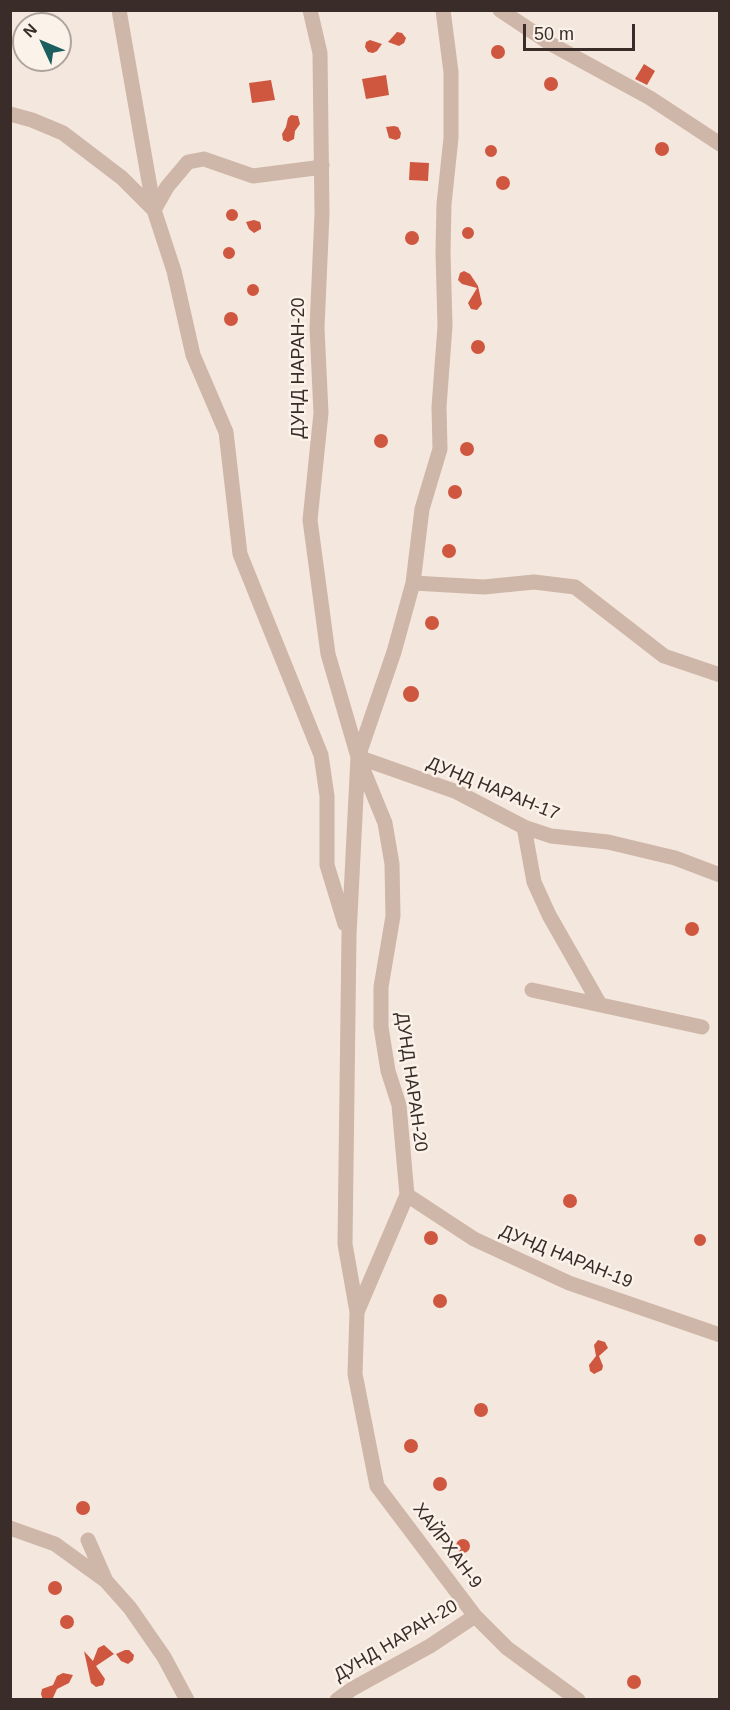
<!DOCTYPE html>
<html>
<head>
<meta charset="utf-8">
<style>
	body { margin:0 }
	#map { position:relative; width:730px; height:1710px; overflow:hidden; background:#f4e7dd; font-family:Helvetica,sans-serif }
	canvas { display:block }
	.frame { position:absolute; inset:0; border:12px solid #3a2d29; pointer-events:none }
	.north { position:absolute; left:12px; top:12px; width:60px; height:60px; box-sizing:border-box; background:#fbf2ea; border:2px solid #aea39d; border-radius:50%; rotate:314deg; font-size:16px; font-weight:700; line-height:24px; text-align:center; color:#3a2d29 }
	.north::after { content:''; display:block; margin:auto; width:21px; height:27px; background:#1a5f5e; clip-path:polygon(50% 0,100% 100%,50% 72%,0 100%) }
	.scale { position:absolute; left:523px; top:24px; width:112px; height:27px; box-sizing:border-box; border:3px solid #3a2d29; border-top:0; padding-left:8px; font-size:18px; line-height:21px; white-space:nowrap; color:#3a2d29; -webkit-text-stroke:4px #fbf2ea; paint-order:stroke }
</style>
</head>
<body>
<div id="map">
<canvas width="730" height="1710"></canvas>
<div class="frame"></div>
<div class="north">N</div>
<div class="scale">50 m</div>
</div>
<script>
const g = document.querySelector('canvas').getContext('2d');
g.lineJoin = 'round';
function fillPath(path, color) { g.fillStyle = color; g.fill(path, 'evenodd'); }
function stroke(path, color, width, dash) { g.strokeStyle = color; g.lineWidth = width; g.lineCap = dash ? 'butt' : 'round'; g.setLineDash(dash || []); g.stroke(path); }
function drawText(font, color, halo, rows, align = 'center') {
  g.font = font + ' Helvetica,sans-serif'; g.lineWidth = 5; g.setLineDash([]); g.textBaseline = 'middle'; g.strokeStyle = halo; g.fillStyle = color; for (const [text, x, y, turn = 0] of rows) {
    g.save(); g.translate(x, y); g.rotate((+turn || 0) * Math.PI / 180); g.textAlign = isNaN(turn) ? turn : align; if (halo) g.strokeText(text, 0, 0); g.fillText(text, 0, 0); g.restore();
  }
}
fillPath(new Path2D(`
	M397,32L402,33L406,38L404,43L399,46L388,42Z
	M370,40L382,44L377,51L373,53L368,52L365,47L366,42Z
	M491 52a7 7 0 1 1 14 0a7 7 0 1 1-14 0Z
	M644,64L655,71L647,85L635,79Z
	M386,75L389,95L366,99L362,79Z
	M544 84a7 7 0 1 1 14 0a7 7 0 1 1-14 0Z
	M271,80L275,100L252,103L249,83Z
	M291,115L298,116L300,124L295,131L294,139L288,142L283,140L282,134L286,127L288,118Z
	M394,126L398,127L401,133L400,138L396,140L389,138L386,127Z
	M655 149a7 7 0 1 1 14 0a7 7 0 1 1-14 0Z
	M485 151a6 6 0 1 1 12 0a6 6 0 1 1-12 0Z
	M410,162L429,163L428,181L409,180Z
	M496 183a7 7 0 1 1 14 0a7 7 0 1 1-14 0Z
	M226 215a6 6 0 1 1 12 0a6 6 0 1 1-12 0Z
	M254,220L260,222L261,226V229L254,233L249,229L246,222Z
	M462 233a6 6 0 1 1 12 0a6 6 0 1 1-12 0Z
	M405 238a7 7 0 1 1 14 0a7 7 0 1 1-14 0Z
	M223 253a6 6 0 1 1 12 0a6 6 0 1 1-12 0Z
	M464,271L470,274L478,286L482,304L477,310L471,309L468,303L477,288L462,284L458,280L460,273Z
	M247 290a6 6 0 1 1 12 0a6 6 0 1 1-12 0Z
	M224 319a7 7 0 1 1 14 0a7 7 0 1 1-14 0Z
	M471 347a7 7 0 1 1 14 0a7 7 0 1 1-14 0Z
	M374 441a7 7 0 1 1 14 0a7 7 0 1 1-14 0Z
	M460 449a7 7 0 1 1 14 0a7 7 0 1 1-14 0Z
	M448 492a7 7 0 1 1 14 0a7 7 0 1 1-14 0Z
	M442 551a7 7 0 1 1 14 0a7 7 0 1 1-14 0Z
	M425 623a7 7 0 1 1 14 0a7 7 0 1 1-14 0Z
	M403 694a8 8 0 1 1 16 0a8 8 0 1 1-16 0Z
	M685 929a7 7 0 1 1 14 0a7 7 0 1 1-14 0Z
	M563 1201a7 7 0 1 1 14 0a7 7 0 1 1-14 0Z
	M424 1238a7 7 0 1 1 14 0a7 7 0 1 1-14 0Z
	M694 1240a6 6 0 1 1 12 0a6 6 0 1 1-12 0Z
	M433 1301a7 7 0 1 1 14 0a7 7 0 1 1-14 0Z
	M598,1340L605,1342L608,1348L599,1356L603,1366L602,1370L594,1374L590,1371L589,1365L596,1356L594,1345Z
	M474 1410a7 7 0 1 1 14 0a7 7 0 1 1-14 0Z
	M404 1446a7 7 0 1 1 14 0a7 7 0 1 1-14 0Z
	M433 1484a7 7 0 1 1 14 0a7 7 0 1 1-14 0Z
	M76 1508a7 7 0 1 1 14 0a7 7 0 1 1-14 0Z
	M456 1546a7 7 0 1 1 14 0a7 7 0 1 1-14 0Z
	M48 1588a7 7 0 1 1 14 0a7 7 0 1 1-14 0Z
	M60 1622a7 7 0 1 1 14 0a7 7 0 1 1-14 0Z
	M104,1645L114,1654L96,1666L105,1679L103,1685L96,1687L91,1683L84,1651L93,1661L98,1648Z
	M125,1650H129L134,1655L133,1660L128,1664L121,1661L116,1654Z
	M63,1673L73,1675L69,1683L57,1689L52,1700H43L41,1694L42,1689L53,1685L57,1676Z
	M627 1682a7 7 0 1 1 14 0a7 7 0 1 1-14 0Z`), '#cf5740');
stroke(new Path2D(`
	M119,10L154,210L174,271L193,355L226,432L240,554L321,755L327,796V865L345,924
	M310,10L320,53L322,214L317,328L321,413L310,520L328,654L358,757L385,823L392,864L393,916L381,987V1027L388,1071L399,1105L407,1195L357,1312L355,1374L377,1486L475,1616L507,1648L578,1700
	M500,10L551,44L650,98L720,144
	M10,114L32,120L63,133L122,178L154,210L167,187L188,162L204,159L253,176L315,168L322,165
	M413,583L484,587L534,582L575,587L664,656L720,675
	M358,757L457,792L524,827L551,836L608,842L675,858L720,875
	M524,827L534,882L549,915L599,1003
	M532,990L702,1027
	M407,1195L474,1239L569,1283L720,1335
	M357,1312L345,1244L349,935L358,757L394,652L413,583L422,509L440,449L439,407L445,326L443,252L444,204L451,138V72L443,10
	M10,1528L55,1544L106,1581L130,1608L164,1657L187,1700
	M88,1540L106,1581
	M337,1700L352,1689L430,1646L475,1616`), '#ceb6a8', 15);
drawText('18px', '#3a2d29', '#fbf2ea', [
	["ДУНД НАРАН-20",299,368,-90],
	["ДУНД НАРАН-17",493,789,22],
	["ДУНД НАРАН-20",411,1082,82],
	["ДУНД НАРАН-19",566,1257,22],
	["ХАЙРХАН-9",447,1546,53],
	["ДУНД НАРАН-20",396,1641,-31]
]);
</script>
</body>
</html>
